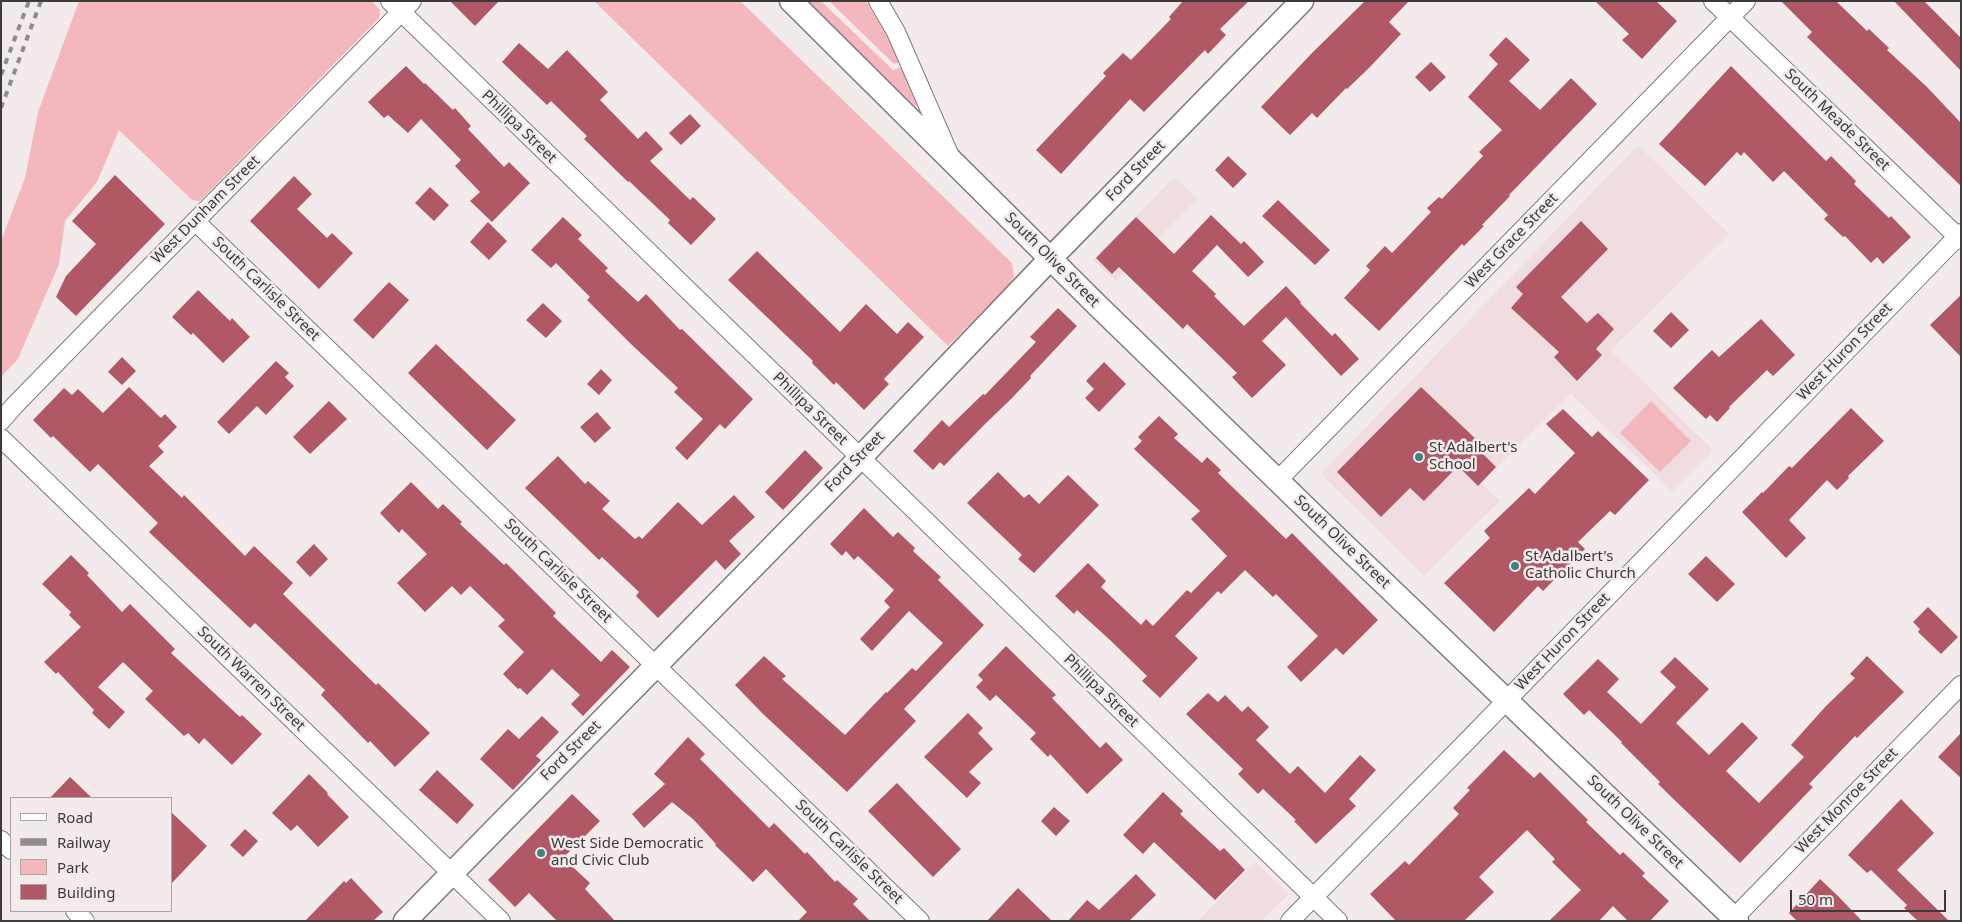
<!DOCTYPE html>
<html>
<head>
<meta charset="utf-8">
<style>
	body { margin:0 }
	#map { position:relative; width:1962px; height:922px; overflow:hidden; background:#f3ebeb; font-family:"Noto Sans",sans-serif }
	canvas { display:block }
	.frame { position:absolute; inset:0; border:2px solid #3d3a3a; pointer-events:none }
	.legend { position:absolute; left:10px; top:797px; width:162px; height:115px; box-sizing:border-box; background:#f3ebeb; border:1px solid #aaa4a4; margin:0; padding:6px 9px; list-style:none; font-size:15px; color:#3d3a3a }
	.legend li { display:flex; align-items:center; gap:10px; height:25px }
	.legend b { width:25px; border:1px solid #aaa4a4 }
	.scale { position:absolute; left:1790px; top:890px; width:156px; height:22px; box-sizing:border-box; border:2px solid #3d3a3a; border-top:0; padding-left:6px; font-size:15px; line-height:18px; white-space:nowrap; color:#3d3a3a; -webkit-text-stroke:4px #f3ebeb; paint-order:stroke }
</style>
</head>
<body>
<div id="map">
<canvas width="1962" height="922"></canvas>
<div class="frame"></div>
<ul class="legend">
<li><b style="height:6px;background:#fff"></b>Road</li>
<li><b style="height:6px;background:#918c8c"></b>Railway</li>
<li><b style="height:14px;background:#f5b7be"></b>Park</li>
<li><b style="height:14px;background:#b05866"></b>Building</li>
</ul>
<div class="scale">50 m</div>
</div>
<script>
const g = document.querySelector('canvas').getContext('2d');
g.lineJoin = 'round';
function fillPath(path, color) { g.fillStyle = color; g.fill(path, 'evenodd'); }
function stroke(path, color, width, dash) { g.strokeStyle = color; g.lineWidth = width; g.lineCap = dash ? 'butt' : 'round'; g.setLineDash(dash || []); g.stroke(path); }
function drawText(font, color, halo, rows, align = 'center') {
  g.font = font + ' "Noto Sans",sans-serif'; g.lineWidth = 5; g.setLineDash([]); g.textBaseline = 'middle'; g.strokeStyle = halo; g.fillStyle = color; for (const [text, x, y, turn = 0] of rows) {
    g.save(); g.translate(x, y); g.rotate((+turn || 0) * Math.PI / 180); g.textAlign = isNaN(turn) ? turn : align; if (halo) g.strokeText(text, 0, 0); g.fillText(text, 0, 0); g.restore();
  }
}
fillPath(new Path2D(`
	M1638,145L1729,234L1611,350L1713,450L1672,491L1571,394L1481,483L1500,501L1424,576L1321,474Z
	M1174,177L1198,199L1116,281L1093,260Z
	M1255,862L1289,894L1261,921H1198Z`), '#efdddf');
fillPath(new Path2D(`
	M79,1H372L380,10L379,18L200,201L192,200L119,130L97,182L65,221L59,264L18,359L1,377V241L25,178L38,112Z
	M594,1H740L1012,263L1014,277L1007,287L948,346Z
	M807,1H821L893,70L902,67L917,106H915Z
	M829,1H866L888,38L899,62L894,64Z
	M1651,401L1691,441L1660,472L1620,433Z`), '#f5b7be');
fillPath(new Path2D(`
	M450,1H499L475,26Z
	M1183,1H1249L1220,29L1226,35L1208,54L1205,50L1144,112L1130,99L1061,174L1036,150L1106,76L1103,73L1123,53L1131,60L1171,19L1169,17Z
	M1365,1H1409L1389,22L1401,34L1369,68L1347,89L1346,88L1317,118L1312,113L1290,135L1261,107L1312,53Z
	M1595,1H1656L1677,21L1642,59L1622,40L1629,34Z
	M1781,1H1836L1867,31L1869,29L1889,48L1887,50L1927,87L1961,123V186L1807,37L1812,32Z
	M1894,1H1924L1961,38V71Z
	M1506,37L1530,60L1509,81L1540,110L1571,78L1597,104L1509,195L1510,196L1482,225L1484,226L1464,246L1462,244L1379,331L1344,298L1370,270L1366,266L1385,246L1392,253L1431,212L1427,208L1439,197L1442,199L1483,156L1479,152L1502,130L1468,97L1498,64L1489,55Z
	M519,43L548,69L567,50L608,92L600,100L638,139L646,131L663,149L650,161L690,200L693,197L716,219L691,245L668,223L670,220L629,181L628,182L584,139L587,136L551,101L547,105L502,62Z
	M1431,62L1446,77L1430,92L1415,77Z
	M406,66L424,84L425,83L453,110L455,108L471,126L468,129L504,167L509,162L530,183L492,222L470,201L480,192L455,166L461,160L421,119L408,133L388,115L384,118L368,102Z
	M1731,66L1826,161L1831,156L1856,181L1854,184L1889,218L1891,216L1911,237L1883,264L1877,257L1871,263L1845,236L1843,237L1824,219L1828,215L1784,171L1773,182L1744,152L1741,156L1737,152L1705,186L1659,144Z
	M690,114L701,126L681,145L669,133Z
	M1228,156L1247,174L1233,188L1215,170Z
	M115,175L165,224L76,316L56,297L66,276L96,244L72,221Z
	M294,176L312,194L297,209L327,238L332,233L353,253L319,289L250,221Z
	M430,187L449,205L434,221L415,203Z
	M1278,200L1330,250L1315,265L1262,216Z
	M1211,215L1241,244L1244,241L1264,262L1248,277L1217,245L1192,271L1216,294L1214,296L1244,326L1286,286L1301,302L1300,303L1332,336L1335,333L1359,359L1341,376L1286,317L1262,341L1286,365L1252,398L1232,377L1237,373L1187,324L1183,329L1119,267L1112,274L1096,258L1136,217L1174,254Z
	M563,217L582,235L578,239L608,268L605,271L638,302L646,294L680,330L682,329L753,399L725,429L720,424L687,460L675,448L703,419L674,392L678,388L631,344L587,300L590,297L556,263L551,268L531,250Z
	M1581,221L1608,249L1561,297L1587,323L1598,313L1614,329L1596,349L1602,355L1577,381L1554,357L1559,352L1511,308L1523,294L1516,287Z
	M488,222L507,241L489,260L470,242Z
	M757,251L840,332L866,304L897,334L908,322L924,337L884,379L889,384L864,410L836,382L834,385L812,363L813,361L728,280Z
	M389,282L409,300L373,339L353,320Z
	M198,290L230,321L232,318L250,337L223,363L193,333L191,335L172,317Z
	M1961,295V357L1930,325Z
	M543,303L562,321L546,338L526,320Z
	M1058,308L1077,326L1030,376L1031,378L1011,399L984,425L944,466L940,462L933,470L913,451L942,420L949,427L983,394L985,395L1036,342L1030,337Z
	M1671,312L1689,330L1671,348L1653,331Z
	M1761,319L1795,355L1773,376L1767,370L1729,407L1730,408L1717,422L1710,415L1706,419L1673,388L1712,350L1719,357Z
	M436,344L516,420L487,450L408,373Z
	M122,357L136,371L122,385L108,372Z
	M276,361L289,373L285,377L294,386L266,415L257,406L229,434L217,422Z
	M1104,362L1126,384L1099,412L1085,398L1094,389L1086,381Z
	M601,369L612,380L599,395L587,384Z
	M129,387L161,418L165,414L177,427L158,446L164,452L149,466L182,498L184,495L245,556L254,546L293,583L283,594L376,685L378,683L430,733L395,767L370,741L368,743L321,695L325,690L255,623L250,628L149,532L158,523L98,464L90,472L53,436L51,438L33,420L64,388L72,395L78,389L103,413Z
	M1421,387L1480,443L1476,447L1496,467L1478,486L1458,466L1424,501L1410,488L1381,517L1337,472Z
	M329,401L347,419L310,454L293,437Z
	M1851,408L1884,441L1848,476L1849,478L1837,490L1827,480L1789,520L1806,538L1786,558L1742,512L1762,492L1763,493L1789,466L1792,468Z
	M1563,409L1592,437L1598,431L1649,480L1615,515L1610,511L1578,542L1585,549L1543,591L1538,586L1494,632L1444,583L1490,538L1484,531L1529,488L1535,494L1575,453L1546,424Z
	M597,412L611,428L595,443L580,427Z
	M1159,416L1178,434L1174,438L1202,463L1207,457L1221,470L1218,473L1286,539L1292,533L1378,620L1343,655L1336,648L1301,682L1287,667L1318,636L1276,594L1273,597L1245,570L1221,594L1218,591L1175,636L1198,658L1160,698L1142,681L1147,676L1110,640L1077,610L1074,614L1055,596L1088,563L1106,581L1101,587L1141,625L1146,619L1153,626L1187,590L1191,593L1227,556L1191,519L1200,511L1134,449L1142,441L1138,437Z
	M805,450L823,468L783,510L765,492Z
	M558,456L585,484L588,481L610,501L602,509L635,539L639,536L642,539L678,502L702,525L734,495L755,517L729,541L741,554L725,570L716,560L658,618L636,596L639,592L602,557L599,560L525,488Z
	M998,472L1024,498L1029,494L1039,504L1068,475L1099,505L1034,573L1018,559L1022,555L967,503Z
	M411,482L438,509L443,504L462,522L460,524L504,565L506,563L556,613L553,616L601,662L612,650L630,667L583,716L571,704L580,695L552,669L527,695L520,688L518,689L503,674L524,652L498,626L505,620L470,586L461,595L452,586L425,612L397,583L427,554L402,529L399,533L380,513Z
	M864,508L893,537L898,532L915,548L913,551L941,577L938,580L984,625L904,709L916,721L847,792L762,713L735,685L764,656L786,676L782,679L845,735L886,692L887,693L912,668L916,671L943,643L909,611L872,651L860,639L890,607L884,601L894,590L858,556L854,560L846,551L842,556L830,544Z
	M314,544L328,559L310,577L296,562Z
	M71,555L89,573L87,575L122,612L130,604L175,649L171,653L240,717L242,715L262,734L232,765L204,738L199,744L188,733L184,736L145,699L153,691L123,662L98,687L125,712L109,729L92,713L94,710L58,672L56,674L44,662L81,627L69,615L71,612L42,584Z
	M1706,556L1735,584L1717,602L1688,574Z
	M1928,607L1958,637L1941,654L1918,632L1920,629L1913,622Z
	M1006,646L1056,695L1052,698L1100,748L1106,742L1123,760L1087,794L1050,754L1048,757L1030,739L1036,733L996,695L990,701L976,687L983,680L978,675Z
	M1867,656L1904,692L1857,738L1855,736L1809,784L1813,787L1740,863L1658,784L1660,782L1621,743L1622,742L1589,710L1584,715L1563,694L1598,659L1619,679L1607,692L1641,724L1676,687L1660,672L1675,657L1709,689L1676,723L1709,755L1742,722L1758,738L1726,771L1759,803L1804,757L1791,745L1826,706L1855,678L1850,674Z
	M1208,693L1218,702L1225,695L1242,712L1248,706L1269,727L1256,740L1290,774L1298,766L1325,793L1360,755L1376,770L1349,799L1356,806L1316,844L1294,821L1296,820L1263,789L1258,794L1238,774L1243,769L1186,714Z
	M968,713L983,728L978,733L993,749L969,772L981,783L967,798L924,757Z
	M542,716L559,732L536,756L541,760L513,790L480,759L508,729L519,739Z
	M1961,733V778L1938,757Z
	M688,737L705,754L700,759L769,828L774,823L805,854L807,852L835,882L837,880L858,899L853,904L870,921H798L807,912L766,869L753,882L715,845L716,844L694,820L672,802L644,828L632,814L665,784L654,774Z
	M1504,750L1534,778L1540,772L1588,820L1586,822L1620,855L1623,852L1645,873L1642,876L1669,901L1650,921H1628L1613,906L1599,921H1549L1581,890L1552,862L1555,859L1527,830L1479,877L1494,892L1464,921H1396L1370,894L1405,861L1409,865L1459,814L1453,808L1470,790L1467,788Z
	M437,770L474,805L457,824L419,790Z
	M309,774L328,793L327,794L349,817L318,847L297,825L291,831L272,813Z
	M70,777L92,798H50Z
	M897,783L961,849L933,877L868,811Z
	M1163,792L1183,811L1180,814L1220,851L1224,848L1245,870L1215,900L1154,842L1143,854L1123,835Z
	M572,794L600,821L563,858L590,883L585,889L615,921H557L529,893L515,907L488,880Z
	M1901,799L1934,833L1897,870L1949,921H1918L1904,908L1907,905L1871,870L1867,873L1848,855Z
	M1054,807L1070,821L1056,836L1041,821Z
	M171,812L207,846L171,884Z
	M245,829L258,841L243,857L230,845Z
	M1136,874L1156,895L1129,921H1068L1087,900L1099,910Z
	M351,878L383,912L373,921H305L344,881L346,883Z
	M1820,879L1838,896L1862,921H1797L1789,913Z
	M1018,888L1052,921H987Z`), '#b05866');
const minor = new Path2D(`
	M390,1L1338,921
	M878,1L896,32L949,154
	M1713,1L1961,240
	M195,221L920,921
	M1,421L14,406L94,324L412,1
	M1,438L501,921
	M1278,480L1746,1
	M1,840L11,850
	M75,911L85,921
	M1734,918L1961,685
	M1290,921L1472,736L1961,233`);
const tertiary = new Path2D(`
	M791,1L1095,303L1341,542L1737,921
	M405,921L860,458L1050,259L1302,1`);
stroke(minor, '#817a7a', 20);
stroke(tertiary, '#817a7a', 25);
stroke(minor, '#fff', 18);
stroke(tertiary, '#fff', 22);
stroke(new Path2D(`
	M1,75L29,1
	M1,108L41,1`), '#918c8c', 4, [6, 6]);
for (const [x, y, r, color] of [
	[1419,457,5,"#3d8480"],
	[1515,566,5,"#3d8480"],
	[541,853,5,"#3d8480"]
]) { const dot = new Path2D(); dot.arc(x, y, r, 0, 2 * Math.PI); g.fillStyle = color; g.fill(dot); stroke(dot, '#f3ebeb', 2); }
drawText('15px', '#3d3a3a', '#f3ebeb', [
	["South Meade Street",1837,120,44],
	["Phillipa Street",519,127,44],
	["Ford Street",1136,171,-46],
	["West Dunham Street",206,210,-45],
	["West Grace Street",1512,241,-46],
	["South Olive Street",1052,260,45],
	["South Carlisle Street",266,289,44],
	["West Huron Street",1845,352,-46],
	["Phillipa Street",810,409,44],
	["Ford Street",855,462,-46],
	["South Olive Street",1342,542,44],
	["South Carlisle Street",558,571,44],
	["West Huron Street",1563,642,-46],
	["South Warren Street",251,679,44],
	["Phillipa Street",1101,691,44],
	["Ford Street",571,751,-45],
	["West Monroe Street",1847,801,-46],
	["South Olive Street",1635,822,44],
	["South Carlisle Street",849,852,44]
]);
drawText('15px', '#3d3a3a', '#f3ebeb', [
	["St Adalbert's",1429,448],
	["School",1429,465],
	["St Adalbert's",1525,557],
	["Catholic Church",1525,574],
	["West Side Democratic",551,844],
	["and Civic Club",551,861]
], 'left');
</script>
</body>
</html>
